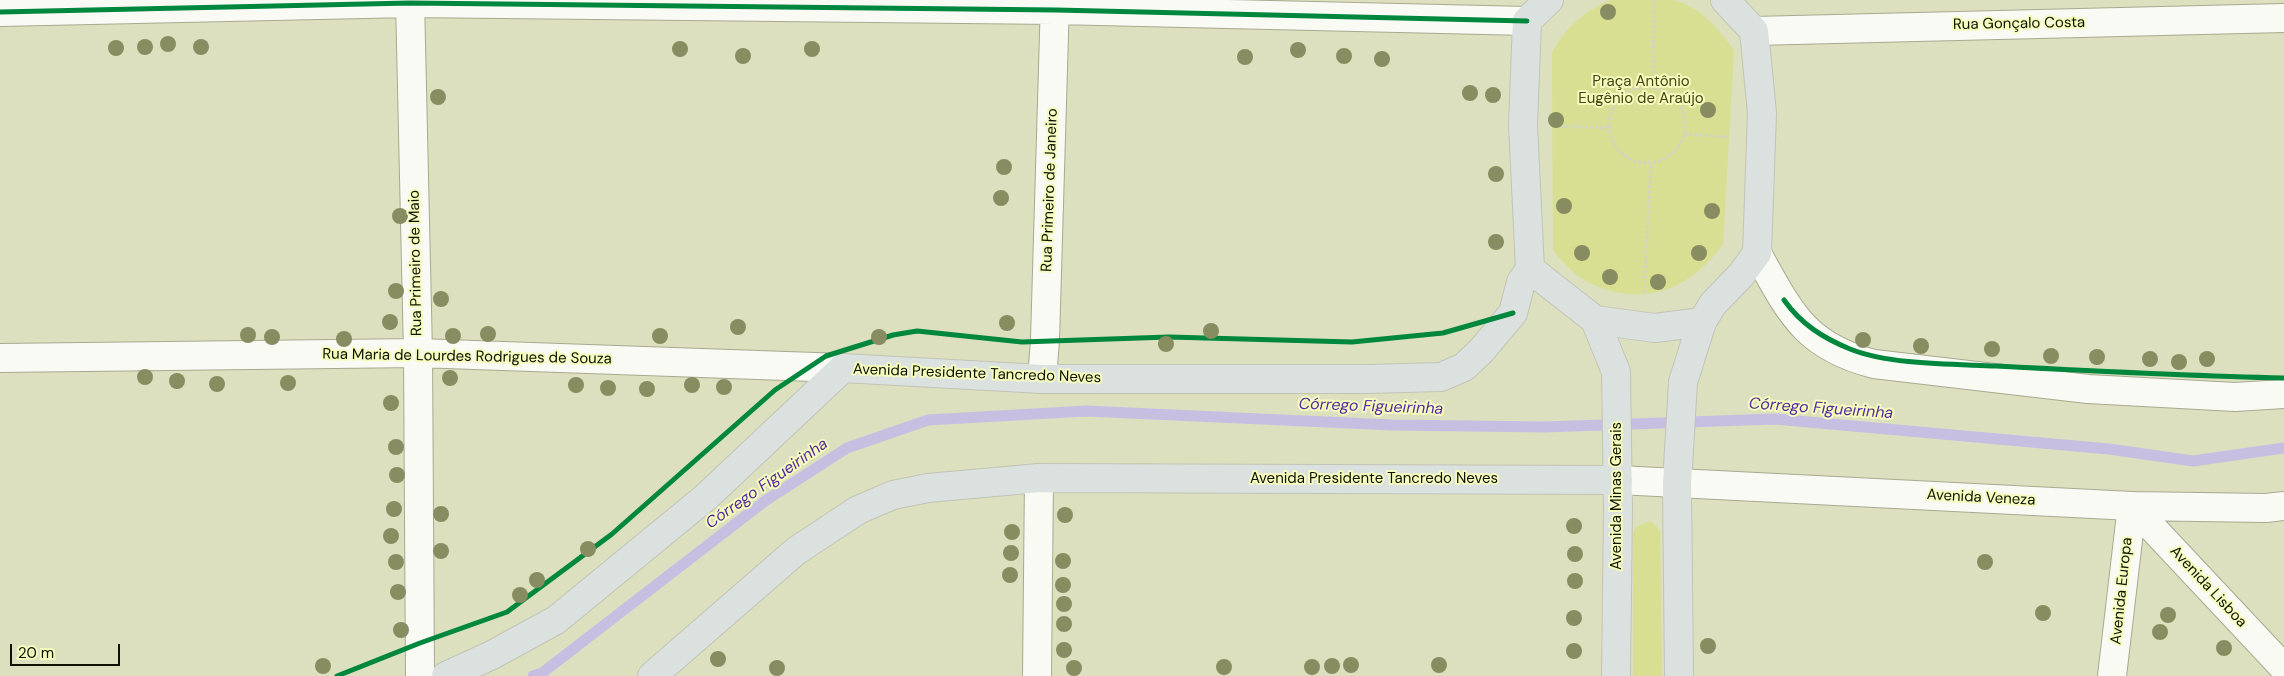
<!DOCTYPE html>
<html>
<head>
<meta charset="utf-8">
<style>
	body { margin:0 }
	#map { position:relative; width:2284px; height:676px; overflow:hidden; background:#dce0bf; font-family:"DM Sans",sans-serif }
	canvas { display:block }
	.scale { position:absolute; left:10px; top:644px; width:110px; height:22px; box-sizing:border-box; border:2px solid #101100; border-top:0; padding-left:6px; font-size:15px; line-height:18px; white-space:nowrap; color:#101100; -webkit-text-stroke:4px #f5fcbd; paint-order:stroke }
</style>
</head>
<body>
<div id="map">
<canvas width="2284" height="676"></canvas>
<div class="scale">20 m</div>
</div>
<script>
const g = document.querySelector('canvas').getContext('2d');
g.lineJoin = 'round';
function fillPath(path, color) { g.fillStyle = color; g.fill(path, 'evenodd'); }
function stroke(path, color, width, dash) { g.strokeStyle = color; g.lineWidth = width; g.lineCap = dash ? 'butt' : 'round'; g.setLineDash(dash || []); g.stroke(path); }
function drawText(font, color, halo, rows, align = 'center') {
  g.font = font + ' "DM Sans",sans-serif'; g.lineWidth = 4; g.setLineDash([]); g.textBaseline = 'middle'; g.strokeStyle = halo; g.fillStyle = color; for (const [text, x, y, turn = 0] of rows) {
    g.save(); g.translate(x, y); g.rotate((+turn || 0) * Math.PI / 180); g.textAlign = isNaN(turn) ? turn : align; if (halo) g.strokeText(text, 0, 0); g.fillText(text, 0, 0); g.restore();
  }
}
fillPath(new Path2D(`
	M1611,0H1673C1701,7 1718,28 1734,50L1723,244C1691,289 1643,309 1590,283C1575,276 1563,263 1553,250L1552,52C1566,27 1584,11 1611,0Z
	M1650,521L1660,530L1662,676H1633V533L1636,527Z`), '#d8de92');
stroke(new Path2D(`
	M533,676L542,673L765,501L847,448L928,420L1086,411L1392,425L1545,427L1775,419L2109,449L2193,461L2284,448`), '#c6bfe2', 11);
const street = new Path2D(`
	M410,0L418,353L420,676
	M0,12L410,3L1056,10L1527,21
	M1754,31L2284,18
	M0,358L418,353L843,368
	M1042,379L1045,340L1055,0
	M1037,676L1039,478
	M2112,676L2132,506`);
const secondary = new Path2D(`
	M1757,253C1790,312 1804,346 1874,364L2088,389L2235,397L2284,394
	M1618,480L2132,506L2266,508L2284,506
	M2132,506L2284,668`);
const primary = new Path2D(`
	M1549,0L1527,21L1523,125L1530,269L1595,320L1655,328L1702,322L1713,304L1741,275L1757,253L1762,113L1754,31L1725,0
	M1595,320L1616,372L1618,508L1616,676
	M446,676L492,655L556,620L706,497L843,368L1042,379H1368L1441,377L1464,367L1481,351L1513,313L1521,282L1530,269
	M652,676L796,551L858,510L893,495L928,488L1039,478L1618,480
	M1679,676L1677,484L1683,382L1702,322`);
stroke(street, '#a7aa90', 30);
stroke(secondary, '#a7aa90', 30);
stroke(primary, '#c2c4b5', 30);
stroke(new Path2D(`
	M1609 125a38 38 0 1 1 76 0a38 38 0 1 1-76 0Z
	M1653,88L1654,0
	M1555,126L1609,128
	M1685,134L1729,137
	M1644,293L1651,164`), '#d2d3c9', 3, [2.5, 2.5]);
stroke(street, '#fafaf5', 28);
stroke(secondary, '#fafaf5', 28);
stroke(primary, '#dae1df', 28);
stroke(new Path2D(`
	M0,12L410,3L1056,10L1527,21
	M1784,300C1801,324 1823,338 1850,349C1890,365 1953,364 1996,366C2092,371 2188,376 2284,378
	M337,676L420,643L507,612L612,534L775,390L826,356L893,335L917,331L1022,342L1169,337L1352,342L1443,333L1513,313`), '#00873e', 5);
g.fillStyle = '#888c61';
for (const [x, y] of [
	[1608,12],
	[168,44],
	[145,47],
	[201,47],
	[116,48],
	[680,49],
	[812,49],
	[1298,50],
	[743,56],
	[1344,56],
	[1245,57],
	[1382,59],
	[1470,93],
	[1493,95],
	[438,97],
	[1708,110],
	[1556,120],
	[1004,167],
	[1496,174],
	[1001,198],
	[1564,206],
	[1712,211],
	[400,216],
	[1496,242],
	[1582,253],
	[1699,253],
	[1610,277],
	[1658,282],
	[396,291],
	[441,299],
	[390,322],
	[1007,323],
	[738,327],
	[1211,331],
	[488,334],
	[248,335],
	[453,336],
	[660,336],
	[272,337],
	[879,337],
	[344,339],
	[1863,340],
	[1166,344],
	[1921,346],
	[1992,349],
	[2051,356],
	[2097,357],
	[2150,359],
	[2207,359],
	[2179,362],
	[145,377],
	[450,378],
	[177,381],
	[288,383],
	[217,384],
	[576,385],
	[692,385],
	[724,387],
	[608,388],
	[647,389],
	[391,403],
	[396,447],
	[397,475],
	[394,509],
	[441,514],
	[1065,515],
	[1574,526],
	[1012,532],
	[391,536],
	[588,549],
	[441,551],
	[1011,553],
	[1575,554],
	[1063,561],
	[396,562],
	[1985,562],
	[1010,575],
	[537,580],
	[1575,581],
	[1063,585],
	[398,592],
	[520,595],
	[1064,604],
	[2043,613],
	[2168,615],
	[1574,618],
	[1064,624],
	[401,630],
	[2160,632],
	[1708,646],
	[2224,648],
	[1064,650],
	[1574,651],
	[718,659],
	[1351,665],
	[1439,665],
	[323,666],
	[1332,666],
	[1224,667],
	[1312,667],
	[777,668],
	[1074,668]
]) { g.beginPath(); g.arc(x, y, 8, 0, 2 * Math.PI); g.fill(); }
drawText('15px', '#101100', '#f5fcbd', [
	["Rua Gonçalo Costa",2019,24,-1],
	["Rua Primeiro de Janeiro",1050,190,-88],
	["Rua Primeiro de Maio",416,263,-91],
	["Rua Maria de Lourdes Rodrigues de Souza",467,357,1],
	["Avenida Presidente Tancredo Neves",977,374,2],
	["Avenida Presidente Tancredo Neves",1374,479],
	["Avenida Minas Gerais",1617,496,-90],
	["Avenida Veneza",1981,498,3],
	["Avenida Lisboa",2208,587,47],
	["Avenida Europa",2122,591,-84]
]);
drawText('15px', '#444714', '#f5fcbd', [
	["Praça Antônio",1641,82],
	["Eugênio de Araújo",1641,99]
]);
drawText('italic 16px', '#5429a2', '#f5fcbd', [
	["Córrego Figueirinha",1371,407,2],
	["Córrego Figueirinha",1821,409,4],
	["Córrego Figueirinha",767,484,-35]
]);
</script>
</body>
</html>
